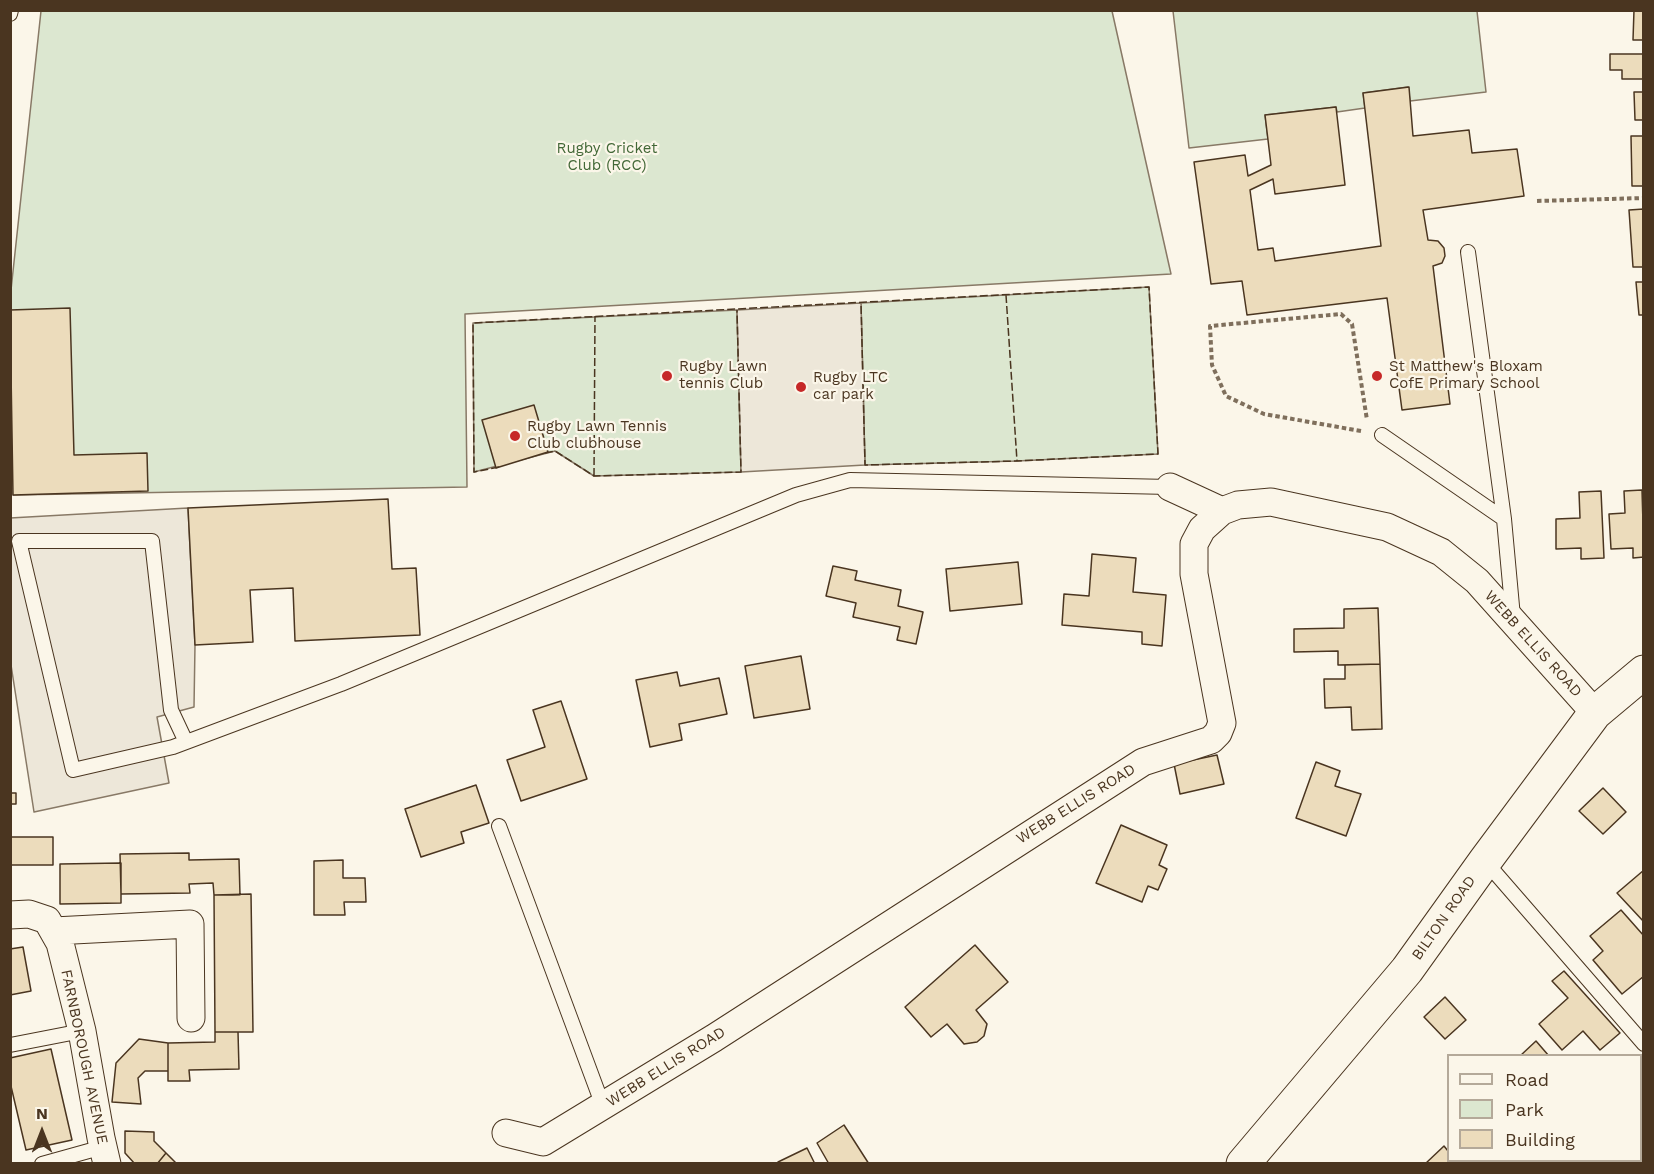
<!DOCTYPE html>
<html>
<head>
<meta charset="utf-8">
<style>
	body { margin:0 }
	#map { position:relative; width:1654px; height:1174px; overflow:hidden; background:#fbf6e9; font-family:"Work Sans",sans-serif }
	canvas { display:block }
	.frame { position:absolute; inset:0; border:12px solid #4a3520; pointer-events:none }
	.legend { position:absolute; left:1447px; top:1054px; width:195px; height:108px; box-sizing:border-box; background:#fbf6e9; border:2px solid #b4a999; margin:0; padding:8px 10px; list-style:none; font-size:18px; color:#4a3520 }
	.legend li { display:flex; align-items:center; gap:12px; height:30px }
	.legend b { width:30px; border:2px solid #b4a999 }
	.north { position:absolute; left:12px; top:1102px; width:60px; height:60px; -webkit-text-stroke:4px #fbf6e9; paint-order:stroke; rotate:0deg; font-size:16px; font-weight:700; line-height:24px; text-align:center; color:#4a3520 }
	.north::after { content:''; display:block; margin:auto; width:21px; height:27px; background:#4a3520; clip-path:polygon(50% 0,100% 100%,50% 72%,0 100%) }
</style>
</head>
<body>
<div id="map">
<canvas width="1654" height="1174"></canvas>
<div class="frame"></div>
<ul class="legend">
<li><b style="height:8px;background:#fbf6e9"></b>Road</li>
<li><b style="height:16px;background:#dce7d0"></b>Park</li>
<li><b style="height:16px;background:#ecdcbc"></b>Building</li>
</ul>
<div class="north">N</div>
</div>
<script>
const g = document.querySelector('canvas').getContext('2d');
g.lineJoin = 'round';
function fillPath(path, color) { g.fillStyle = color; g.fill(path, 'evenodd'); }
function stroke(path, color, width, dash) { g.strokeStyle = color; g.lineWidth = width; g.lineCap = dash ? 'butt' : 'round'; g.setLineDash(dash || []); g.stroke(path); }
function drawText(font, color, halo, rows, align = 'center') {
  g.font = font + ' "Work Sans",sans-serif'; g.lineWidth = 4.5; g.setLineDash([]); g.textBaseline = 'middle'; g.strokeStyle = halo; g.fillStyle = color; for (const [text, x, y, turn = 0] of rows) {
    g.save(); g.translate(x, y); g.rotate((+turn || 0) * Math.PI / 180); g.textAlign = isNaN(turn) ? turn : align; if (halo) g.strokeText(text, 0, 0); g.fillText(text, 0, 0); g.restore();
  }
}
const green = new Path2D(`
	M41,11H1112L1171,274L465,314L467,487L13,495L11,290Z
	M1173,11H1477L1486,92L1410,101L1408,87L1363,93L1365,108L1337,112L1336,107L1265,115L1268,139L1189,148Z
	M1149,287L1158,454L1017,461L865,465L861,303Z
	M737,310L741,472L594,476L555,451L474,472L473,323Z`);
fillPath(green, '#dce7d0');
stroke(green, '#887966', 1.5);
const parking = new Path2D(`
	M861,303L865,465L741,472L737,310Z
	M188,508L195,645L194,707L157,717L169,783L34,812L11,665L10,518Z`);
fillPath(parking, '#ede7d9');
stroke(parking, '#887966', 1.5);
const building = new Path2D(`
	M1634,10H1644V40H1633Z
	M1610,54H1644V79H1622V70H1610Z
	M1409,87L1413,136L1469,130L1472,153L1517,149L1524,196L1423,210L1428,240L1438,241L1444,248L1445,256L1442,263L1433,266L1450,404L1402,410L1387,298L1247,315L1242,281L1211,284L1194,162L1245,155L1248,176L1271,165L1265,115L1336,107L1345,185L1275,194L1273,179L1250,190L1258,250L1273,248L1275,261L1381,246L1363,93Z
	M1634,92H1644V120H1635Z
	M1631,136H1644V186H1632Z
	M1644,209V267H1633L1629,210Z
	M1636,282H1644V315H1639Z
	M70,308L74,455L147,453L148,491L13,495L10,310Z
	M534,405L548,452L496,468L482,420Z
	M1642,490L1644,557L1633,558V548L1611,549L1609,514L1625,513L1624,491Z
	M1601,491L1604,558L1581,559V548L1556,549V519L1580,518L1579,492Z
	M388,499L392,569L416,568L420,635L295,641L293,588L250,590L253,642L195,645L188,508Z
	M1092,554L1136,558L1133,592L1166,595L1162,646L1142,644V632L1062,625L1064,594L1089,596Z
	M1018,562L1022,604L950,611L946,569Z
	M833,566L857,571L855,580L901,590L898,606L923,612L916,644L897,640L900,627L853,617L856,603L826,596Z
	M1378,608L1380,664L1338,665V651L1294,652V629L1344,628V609Z
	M801,656L810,709L754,718L745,666Z
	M1380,664L1382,729L1352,730L1351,707L1325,708L1324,679H1345V665Z
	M677,672L680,686L719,678L727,714L679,724L682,740L650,747L636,680Z
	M561,701L587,779L521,801L507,760L545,747L533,710Z
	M1217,755L1224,784L1180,794L1174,764Z
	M1316,762L1340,771L1335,786L1361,794L1346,836L1296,818Z
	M476,785L489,823L461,832L464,843L421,857L405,809Z
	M1603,788L1626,812L1603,834L1579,811Z
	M10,793H16V804H10Z
	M1121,825L1167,845L1159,865L1167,869L1158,890L1148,886L1142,902L1096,883Z
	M10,837H53V865H10Z
	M189,853V860L239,859L240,895H214L213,883L189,884L190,893L121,894L120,854Z
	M343,860V878H365L366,902H344L345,915H314V861Z
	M121,863V903L60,904V864Z
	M1644,870V922L1617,893Z
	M251,894L253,1032H215L214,895Z
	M1621,910L1644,936V976L1622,994L1593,960L1603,951L1590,936Z
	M975,945L1008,982L976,1010L987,1024L984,1036L977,1042L964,1044L947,1024L931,1037L905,1007Z
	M23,947L31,991L10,995V949Z
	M1564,971L1620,1033L1600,1050L1583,1031L1562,1050L1539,1024L1568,998L1552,981Z
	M1445,997L1466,1020L1445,1039L1424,1017Z
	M215,1032H238L239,1069L189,1070L190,1081H168V1043L215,1042Z
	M139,1039L168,1043V1071H145L138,1078L141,1104L112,1102L116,1063Z
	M1536,1041L1549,1056H1520Z
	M51,1049L72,1140L26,1150L10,1082V1058Z
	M844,1125L869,1164H829L817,1143Z
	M125,1131L154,1132V1141L166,1153L157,1164H135L125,1153Z
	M1444,1146L1448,1151V1160H1474L1477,1164H1425Z
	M807,1148L815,1164H779L778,1162Z
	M166,1153L177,1164H157Z`);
fillPath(building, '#ecdcbc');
stroke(building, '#4a3520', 1.5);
const lane = new Path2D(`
	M10,14L11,10
	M1468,252L1504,519L1513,617
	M1382,435L1504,519
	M186,742L171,710L152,541H19L73,770L173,747L341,684L796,495L850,480L1170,487
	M499,826L603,1106
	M1485,861L1644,1044
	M10,1045L82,1031
	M42,1164L103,1147`);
const street = new Path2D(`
	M1170,487L1222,511
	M10,915L29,914L47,920L60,943L82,1031L101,1138L107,1164
	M54,931L190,924L191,1018
	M506,1133L543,1142L714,1038L1143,762L1211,740L1218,733L1222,723L1194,574V544L1202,529L1222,511L1238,505L1271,502L1387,527L1441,552L1477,581L1595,713`);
const secondary = new Path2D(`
	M1243,1164L1407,970L1485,861L1595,713L1644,672`);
stroke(lane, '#4a3520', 16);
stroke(street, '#4a3520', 29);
stroke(secondary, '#4a3520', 35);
stroke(new Path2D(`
	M1537,201L1644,198
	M1361,431L1264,414L1226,396L1212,365L1210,326L1341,314L1352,324L1367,420`), '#7f6f5c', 4, [4.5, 3]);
stroke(lane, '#fbf6e9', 14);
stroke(street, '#fbf6e9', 27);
stroke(secondary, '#fbf6e9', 33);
stroke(new Path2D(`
	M1006,295L1017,461
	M545,453L555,451L594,476L741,472L737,310
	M499,467L474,472L473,323L1149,287L1158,454L1017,461L865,465L861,303
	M594,476L595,316`), '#4a3520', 1.5, [8, 3]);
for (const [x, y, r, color] of [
	[667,376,6,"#c62828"],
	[1377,376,6,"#c62828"],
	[801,387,6,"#c62828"],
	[515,436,6,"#c62828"]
]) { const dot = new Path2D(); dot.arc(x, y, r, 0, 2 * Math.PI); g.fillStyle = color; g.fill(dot); stroke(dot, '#fbf6e9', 2); }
drawText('15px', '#436837', '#fbf6e9', [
	["Rugby Cricket",607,149],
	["Club (RCC)",607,166]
]);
drawText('15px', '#4a3520', '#fbf6e9', [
	["Rugby Lawn",679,367],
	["tennis Club",679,384],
	["St Matthew's Bloxam",1389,367],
	["CofE Primary School",1389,384],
	["Rugby LTC",813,378],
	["car park",813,395],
	["Rugby Lawn Tennis",527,427],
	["Club clubhouse",527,444]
], 'left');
drawText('15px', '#4a3520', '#fbf6e9', [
	["WEBB ELLIS ROAD",1533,644,48],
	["WEBB ELLIS ROAD",1076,804,-32],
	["BILTON ROAD",1444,918,-55],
	["FARNBOROUGH AVENUE",84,1057,78],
	["WEBB ELLIS ROAD",666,1067,-32]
]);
</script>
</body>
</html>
